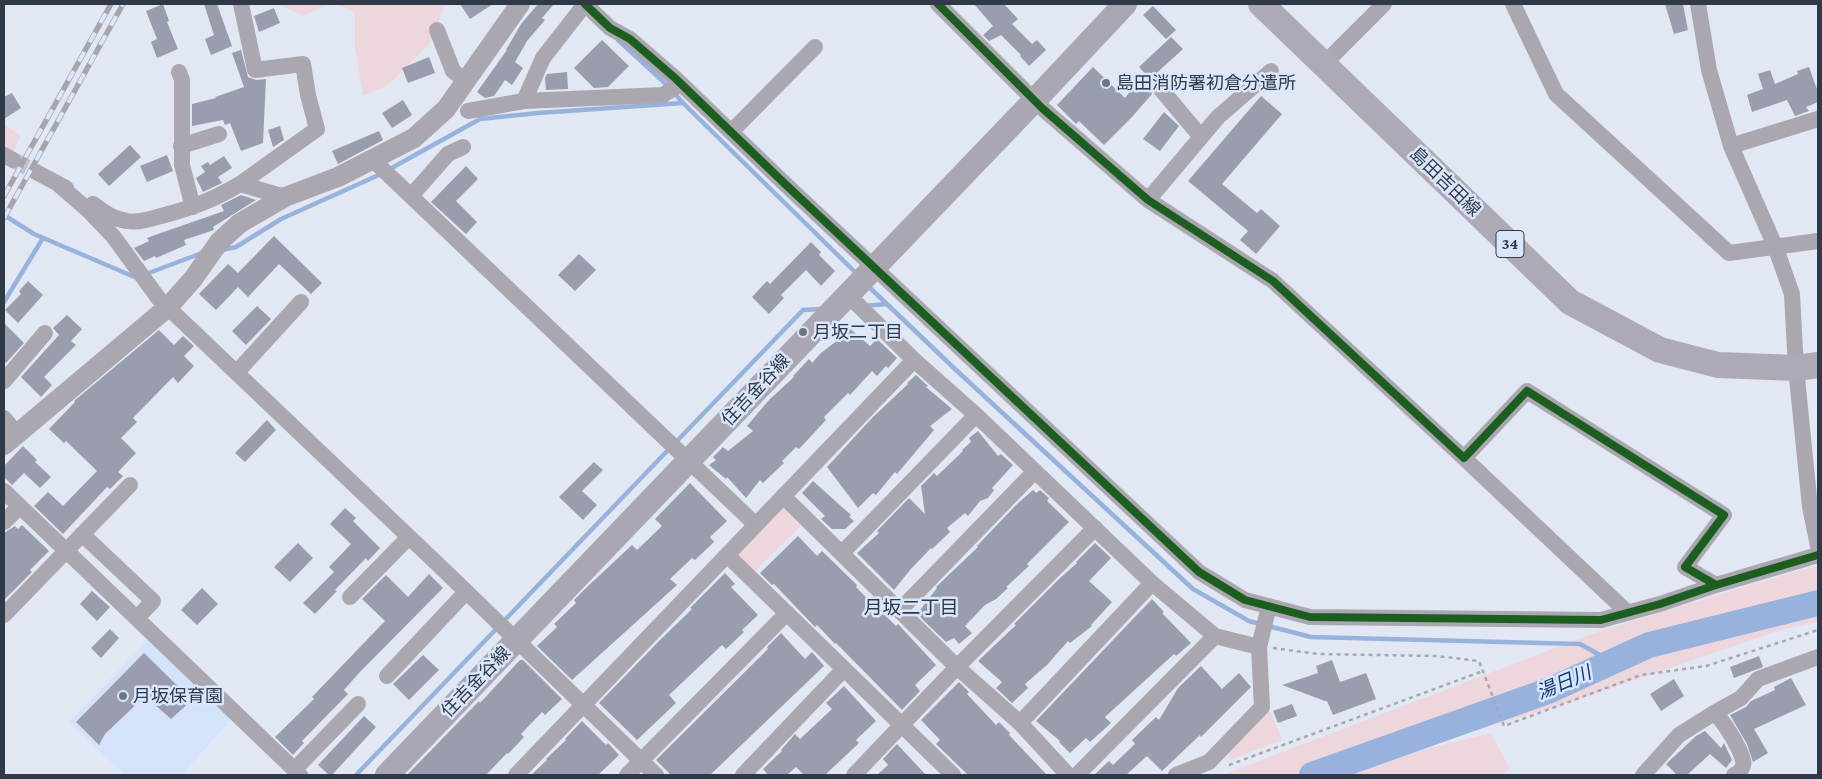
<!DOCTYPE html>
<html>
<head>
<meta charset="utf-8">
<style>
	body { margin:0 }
	#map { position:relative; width:1822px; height:779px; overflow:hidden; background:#e1e8f3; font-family:"Crimson Pro",serif }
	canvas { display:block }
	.frame { position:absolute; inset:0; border:5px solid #303947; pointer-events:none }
</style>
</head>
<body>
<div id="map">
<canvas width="1822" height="779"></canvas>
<div class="frame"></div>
</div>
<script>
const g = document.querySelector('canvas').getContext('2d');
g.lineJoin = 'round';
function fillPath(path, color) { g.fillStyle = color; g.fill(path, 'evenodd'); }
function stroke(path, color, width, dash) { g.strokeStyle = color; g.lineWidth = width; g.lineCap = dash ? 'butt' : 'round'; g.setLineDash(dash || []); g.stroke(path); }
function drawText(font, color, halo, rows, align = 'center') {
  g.font = font + ' "Crimson Pro","Noto Sans JP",serif'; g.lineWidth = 5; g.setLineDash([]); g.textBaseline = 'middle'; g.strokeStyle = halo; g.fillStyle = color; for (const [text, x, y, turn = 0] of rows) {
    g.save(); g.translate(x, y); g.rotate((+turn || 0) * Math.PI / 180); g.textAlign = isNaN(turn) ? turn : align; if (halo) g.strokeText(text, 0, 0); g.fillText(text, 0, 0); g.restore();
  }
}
fillPath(new Path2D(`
	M150,638L233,718L181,775H125L69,722Z`), '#d4e2fa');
fillPath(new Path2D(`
	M278,4H329L303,16Z
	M337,4H445L430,43L388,85L363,96L355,48V13Z
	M4,124L21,136L4,168Z
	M782,507L801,526L752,574L733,555Z
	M1818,566V622L1784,629L1553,708L1424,745L1349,772L1390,758L1491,733L1510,769L1501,775H1222L1597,632L1800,570Z
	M1270,710L1282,740L1230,760L1228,754Z`), '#eed7dc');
stroke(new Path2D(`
	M618,40L667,85L683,103
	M388,170L480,119L538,113L683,103L857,274
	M4,215L34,234L137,278
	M222,250L236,247L281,219L381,174
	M146,274L202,253
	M867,285L956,370L1193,589L1249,621L1260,624
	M4,302L43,238
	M864,306L887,304
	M676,442L803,310L822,309
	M1268,626L1311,637L1580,644L1600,655L1619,659
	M356,775L670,448`), '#97b2dc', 4.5);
stroke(new Path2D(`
	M1312,775L1548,691L1649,645L1818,603`), '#97b2dc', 26);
fillPath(new Path2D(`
	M163,4L169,21L167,22L178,49L157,58L151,42L157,39L146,11Z
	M204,4H217L232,46L211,55L205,39L214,35Z
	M460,4H493L470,19Z
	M538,4H554L542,18L545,20L527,41L515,62L523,68L512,85L505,80L494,96L485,98L477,92L507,50H506L521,24Z
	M974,4H1004L1018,19L1012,24L1032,44L1037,40L1046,50L1029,66L1020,56L1021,55L1001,35L989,41L983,35L993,26Z
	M1665,4H1683L1688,30L1674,34Z
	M1153,6L1176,30L1166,39L1143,15Z
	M274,8L280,23L259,32L254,16Z
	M1171,37L1183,49L1150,79L1139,67Z
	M602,40L629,66L608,87L594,88L574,68Z
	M241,50L248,77L256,80L266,79L263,143L241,151L230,123L225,125L223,120L192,126V104L216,98L215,97L244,87L232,53Z
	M429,57L435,73L408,83L402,68Z
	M1093,67L1125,98L1140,79L1150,88L1152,94L1132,117L1104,145L1079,121L1076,124L1057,105Z
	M1809,67L1818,92V102L1806,107L1809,111L1795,116L1787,100L1752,112L1747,95L1763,89L1758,74L1770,70L1775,84L1798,74L1797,71Z
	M567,72L568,89L546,90L545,78L547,74Z
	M12,93L21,108L4,119V97Z
	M1261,96L1282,114L1222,184L1257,213L1261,209L1280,226L1256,254L1240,240L1248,231L1188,181Z
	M403,100L412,115L392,128L382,113Z
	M1164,112L1179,126L1160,151L1143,139Z
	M280,126L284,140L273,147L268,130Z
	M379,131L383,140L338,164L332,151Z
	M130,145L141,157L109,186L98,174Z
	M167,155L173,171L147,182L140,166Z
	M224,156L232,168L218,177L222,183L203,192L196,178L205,172L201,166L208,162L210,165Z
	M466,166L478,179L456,201L477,222L466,234L431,202Z
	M241,195L256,200L213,227L214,230L184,240L186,245L156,258L155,256L144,261L134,248L149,241L147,238L155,235L224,211L221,205Z
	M274,236L322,283L311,294L279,264L248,297L238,287L216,310L199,294L228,264L238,273Z
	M811,242L821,252L819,255L835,271L821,286L806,270L781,295L784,298L769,314L752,297L767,281L770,284Z
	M579,254L596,270L575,291L558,275Z
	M28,281L43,295L18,323L5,310L21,294L19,291Z
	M257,306L271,319L246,345L232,331Z
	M67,315L82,329L71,341L76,345L44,377L52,385L41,397L21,377L59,335L53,328Z
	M4,323L24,343L6,363L4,361Z
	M847,326L870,346L877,339L897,358L888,368L886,366L877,376L872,371L850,395L848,393L824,417L826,420L799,449L796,447L782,461L784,463L763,483L760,480L746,498L727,477L726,479L709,465L716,460L713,457L723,447L728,451L753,431L747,426L769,400L794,377L793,376L809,359L812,363L821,353L838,340Z
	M159,330L174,345L183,336L194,346L184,356L194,366L178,383L173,377L133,418L137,422L121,438L136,453L118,472L123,476L110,489L107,487L63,534L34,506L48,492L63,506L97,471L66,441L64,443L49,429L75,402L74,401Z
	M916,375L928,386L926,387L952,409L930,426L934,430L897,474L895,472L876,495L873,493L858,508L827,467L872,418L908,384L907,383Z
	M267,420L276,430L245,462L235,453Z
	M978,431L998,456L1001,454L1013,465L992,488L994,490L988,498L980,501L968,516L965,513L947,528L950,532L932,549L931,548L910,570L894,590L857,553L879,533L877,531L909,498L925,514L921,486L934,473L937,476L963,451L962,450L971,442L969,438Z
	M23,446L37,460L35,462L51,477L40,488L24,473L12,485L4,477V466Z
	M594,462L603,470L582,491L597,505L583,520L559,497Z
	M813,481L851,515L849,517L854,521L845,529H832L821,519L825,516L802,493Z
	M690,483L727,521L710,537L714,542L695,560L692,558L670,579L677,585L572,680L537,646L557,627L554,624L576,603L574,600L587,587L632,545L637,550L662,526L655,519Z
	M1033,490L1036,493L1040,490L1049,498L1047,501L1069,522L1027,564L1029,566L1006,587L1008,588L996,599L985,605L965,626L972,633L959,644L954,638L946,642L922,619L920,616V610L937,588L936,587L978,547L977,546L1016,505Z
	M345,508L356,518L353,521L380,548L368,561L366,558L335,590L337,591L315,614L303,603L334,572L329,567L351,544L330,524Z
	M22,525L49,551L30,570L32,572L4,600V533L15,526L18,529Z
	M798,536L817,556L822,551L857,585L856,587L882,614L883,613L896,626L898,624L936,665L915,685L920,691L902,710L836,643L835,644L817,625L815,627L774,584L772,585L760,573Z
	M298,543L313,558L290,582L274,567Z
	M1095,543L1111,558L1089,581L1112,602L1091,625L1092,626L1070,643L1068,641L1047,665L1025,684L1028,688L1012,703L996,688L1002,682L978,661L1016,625L1014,624L1059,579L1077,563L1076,562Z
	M725,573L735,584L731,587L758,615L742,630L744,632L726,649L722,645L669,695L676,703L637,740L599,703L659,641L692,609L690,608Z
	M429,574L443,588L359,673L344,690L348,694L302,741L304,743L293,755L275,737L314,699L312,697L385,621L362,599L386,575L408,597Z
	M202,588L218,604L197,625L181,610Z
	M92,591L110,607L97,621L80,604Z
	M1152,599L1164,612L1162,613L1191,643L1176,656L1174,654L1105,717L1111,723L1090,742L1086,738L1070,753L1059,742L1060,741L1036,721Z
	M110,629L119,638L101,658L91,648Z
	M781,633L805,659L812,652L824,666L710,775H671L656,760L768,649L767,647Z
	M144,653L192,700L171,719L145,696L105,734L99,745L76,722Z
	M423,655L439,670L409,700L393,684Z
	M1759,656L1763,667L1734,678L1730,667Z
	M520,660H523L562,699L545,715L542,712L521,734L524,737L508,754L507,753L486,775H407L479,701L480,703Z
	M1332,660L1340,682L1366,673L1376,699L1333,715L1327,701H1325L1282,685L1318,673L1316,666Z
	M1201,666L1222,689L1239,673L1251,687L1201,737L1200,735L1162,771L1147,756L1126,775H1094L1109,761L1113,765L1135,744L1132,740L1156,717L1159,720L1178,688Z
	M1791,678L1806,705L1754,729L1768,753L1753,762L1747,744L1730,715L1746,707L1751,701L1775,690L1774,687Z
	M1674,679L1684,696L1661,711L1650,694Z
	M959,682L969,692L967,694L996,725L999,722L1010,733L1009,735L1047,775H968L936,744L940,740L921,720Z
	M844,686L876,721L856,740L859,743L825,775H804L796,767L787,775H768L763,769L782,751L781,750L795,734L800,739L832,709L826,703Z
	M1292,704L1297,716L1278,723L1273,711Z
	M364,716L376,727L332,775H329L318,765Z
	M582,721L606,745L608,743L619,755L598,775H531L547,760L546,759L566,740L565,739Z
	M1705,731L1721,748L1724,743L1732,760L1726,768L1710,754L1687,775H1677L1666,764L1696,736Z
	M897,744L926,775H877L888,765L883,759Z`), '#999dad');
stroke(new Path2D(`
	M13,160L36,172`), '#bec5d1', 16, [16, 8]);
stroke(new Path2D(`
	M1273,648L1318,654L1437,656L1479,661L1504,726L1641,675L1706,666L1818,630
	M1229,765L1483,671`), '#a8a7af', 2.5, [4, 4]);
stroke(new Path2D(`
	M585,4L610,28L630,39L675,78L784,183L1199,572L1245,600L1310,617L1601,620L1660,604L1716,585
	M938,4L1042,108L1148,200L1273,281L1464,458L1527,391L1724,515L1685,567L1716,585L1818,555
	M1513,4L1556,94L1729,253L1818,241
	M1698,4L1709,70L1731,146L1775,246L1792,294L1796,368L1810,507L1818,546
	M437,30L453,71L466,81
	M1324,64L1384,4
	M179,72L182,80V165L193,207
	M1160,88L1201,137
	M524,101L663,95L680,84
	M468,111L524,101L543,58L585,4
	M731,132L815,47
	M181,146L219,134
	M1731,146L1818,119
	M4,155L13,160
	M373,160L756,525
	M36,172L66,188
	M58,184L88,210L113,236L159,299L448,574L656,775
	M240,184L317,129L308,95L303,64L255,70L241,4
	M411,196L448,154L463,147
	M1148,200L1218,117L1271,71
	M93,204C104,212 113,219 127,221C138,223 151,219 161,216C192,208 213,200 240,184L285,197
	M847,294L914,360L976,415L1152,583L1215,636L1259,647L1262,707L1209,762L1176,775
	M237,372L301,302
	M4,381L45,333
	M4,418L17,434
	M1464,458L1628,613
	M4,491L300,775
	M783,496L957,667L1020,723L1068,775
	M4,522L19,507
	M82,534L153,601L137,618
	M842,553L976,415
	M727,555L953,775
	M350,597L409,537
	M900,610L1035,471
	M4,615L130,485
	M1259,647L1269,606
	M387,676L466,592
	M1714,713C1723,719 1740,748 1743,760C1745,766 1740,773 1734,775
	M1020,723L1152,583
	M294,770L358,704
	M516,775L914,360
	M627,775L787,613
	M743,775L844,669
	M854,775L957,667L1095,528
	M1077,775L1215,636
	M1643,775L1679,735L1714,713L1741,698L1758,679L1818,657`), '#aba7b0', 16);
stroke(new Path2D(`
	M4,445L168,307L193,279L219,242L240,223L285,197L338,177L414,138L446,109L520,4`), '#aba7b0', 20);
stroke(new Path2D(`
	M387,775L1034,101L1125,4`), '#aaa7b2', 24);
stroke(new Path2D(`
	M1261,4L1570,302L1660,350L1718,365L1796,368L1818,365`), '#adaab6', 26);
const rail = new Path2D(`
	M4,196L111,4
	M4,218L123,4`);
stroke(rail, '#a6a5ad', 5.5);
stroke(rail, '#d9e6fb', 4, [11]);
stroke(new Path2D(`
	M585,4L610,28L630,39L675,78L784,183L1199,572L1245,600L1310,617L1601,620L1660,604L1716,585
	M938,4L1042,108L1148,200L1273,281L1464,458L1527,391L1724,515L1685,567L1716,585L1818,555`), '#1b5e20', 8);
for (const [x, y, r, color] of [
	[1106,83,5,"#6e7683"],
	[803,332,5,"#6e7683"],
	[123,696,5,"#6e7683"]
]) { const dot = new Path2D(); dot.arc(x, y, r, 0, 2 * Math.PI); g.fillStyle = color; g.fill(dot); stroke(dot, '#d9e6fb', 2); }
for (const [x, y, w] of [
	[1510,244,28]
]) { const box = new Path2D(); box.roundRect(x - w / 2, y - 13.5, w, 27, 4); g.fillStyle = '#d9e6fb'; g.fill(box); stroke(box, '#303947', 1); }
drawText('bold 16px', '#303947', null, [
	["34",1510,244]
]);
drawText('18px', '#303947', '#d9e6fb', [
	["島田消防署初倉分遣所",1116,83],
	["月坂二丁目",813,332],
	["月坂保育園",133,696]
], 'left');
drawText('18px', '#303947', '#d9e6fb', [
	["島田吉田線",1445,182,44],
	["住吉金谷線",756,390,-47],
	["住吉金谷線",476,682,-46]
]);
drawText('19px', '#303947', '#d9e6fb', [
	["月坂二丁目",911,608]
]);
drawText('italic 19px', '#0a3879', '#d9e6fb', [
	["湯日川",1564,683,-23]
]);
</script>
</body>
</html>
